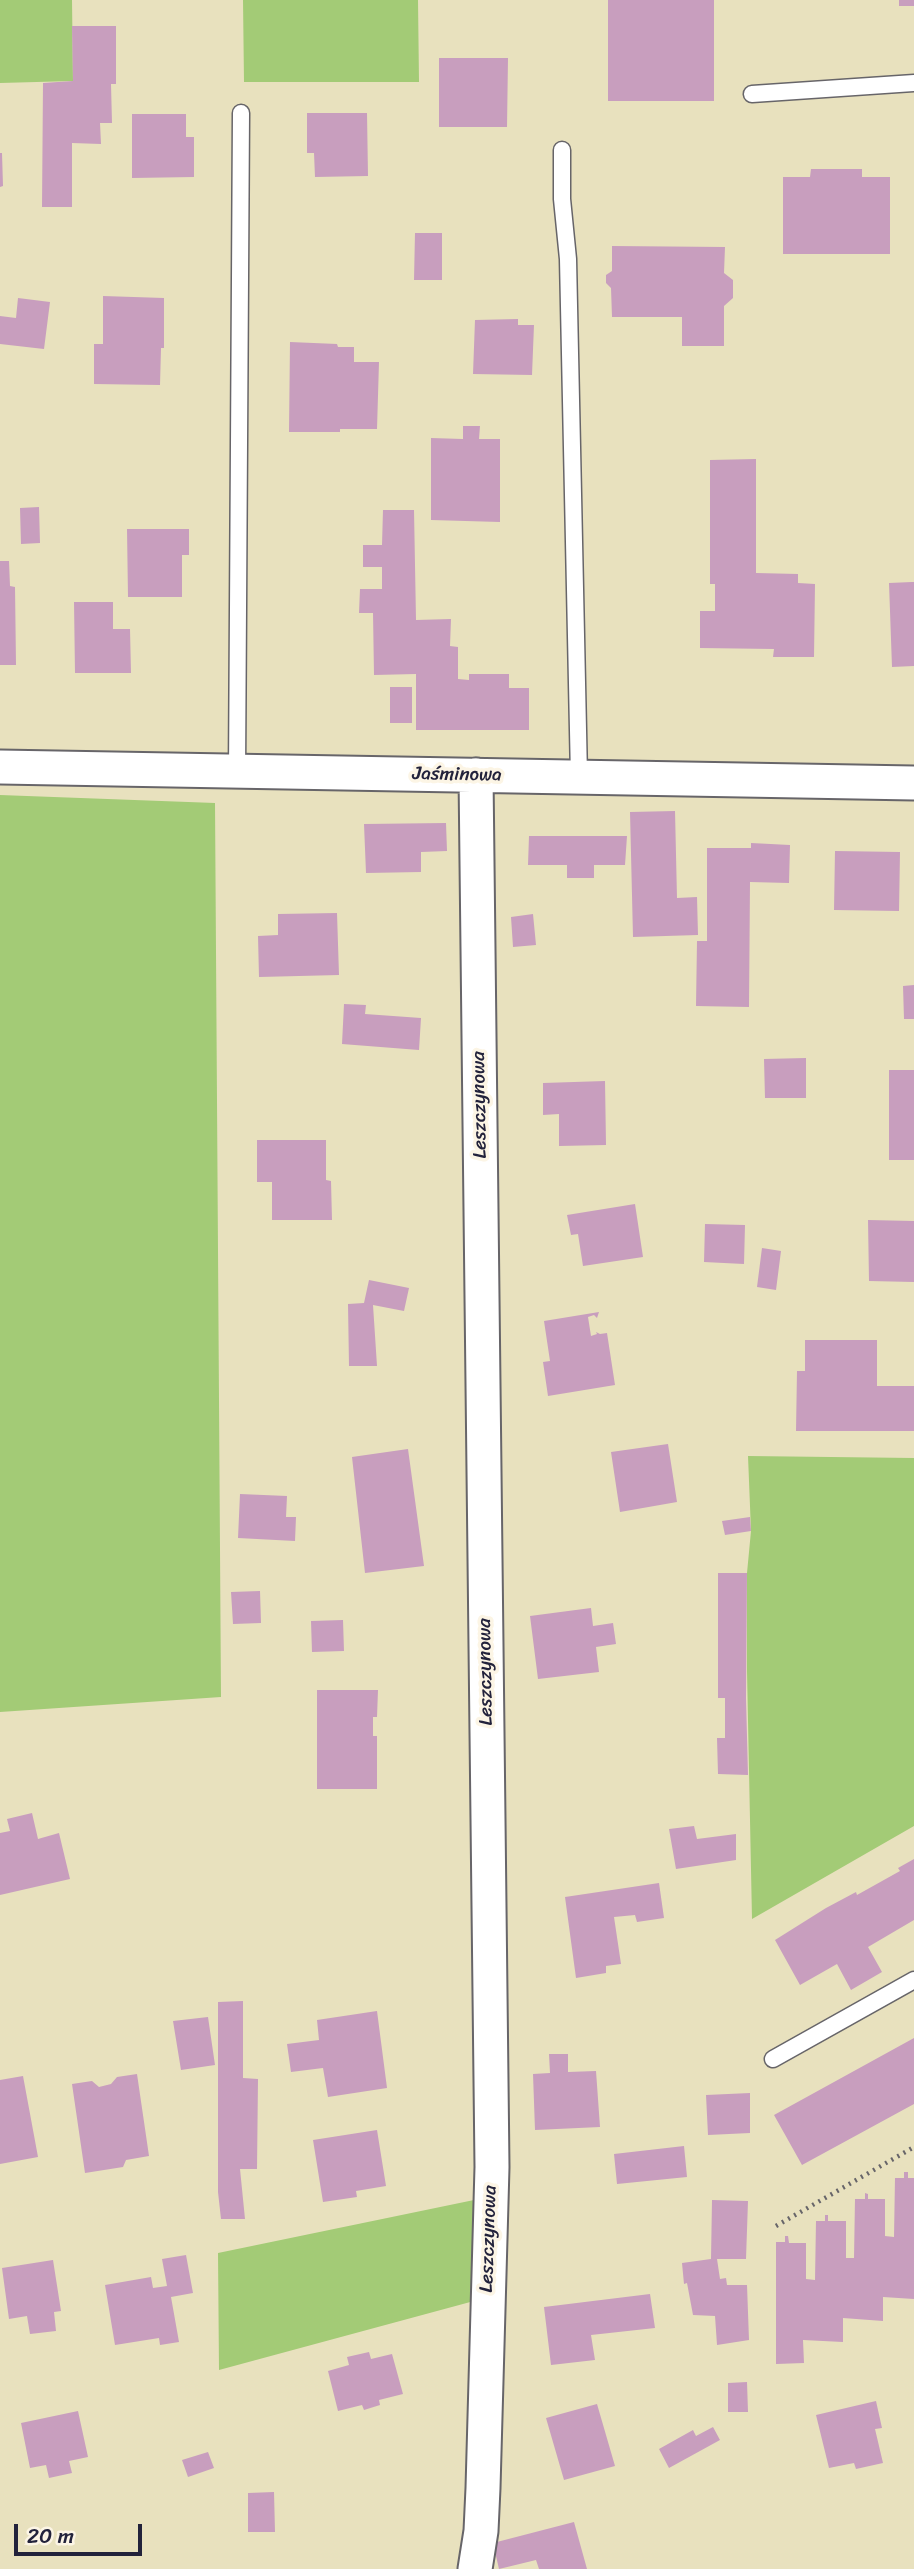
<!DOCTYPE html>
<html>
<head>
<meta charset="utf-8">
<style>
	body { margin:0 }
	#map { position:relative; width:914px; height:2569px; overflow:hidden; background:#e8e1be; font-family:Sriracha,sans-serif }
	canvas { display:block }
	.scale { position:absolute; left:14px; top:2524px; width:128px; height:32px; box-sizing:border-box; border:4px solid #22223b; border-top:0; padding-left:9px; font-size:21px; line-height:24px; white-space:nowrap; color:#22223b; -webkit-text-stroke:5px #fcf5e5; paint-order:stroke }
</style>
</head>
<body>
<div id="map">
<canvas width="914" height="2569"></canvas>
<div class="scale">20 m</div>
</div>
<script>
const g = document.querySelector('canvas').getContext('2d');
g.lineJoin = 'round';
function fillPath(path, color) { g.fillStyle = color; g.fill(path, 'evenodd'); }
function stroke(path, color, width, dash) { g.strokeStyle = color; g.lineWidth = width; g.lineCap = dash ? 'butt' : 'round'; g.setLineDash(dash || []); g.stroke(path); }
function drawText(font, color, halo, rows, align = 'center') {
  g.font = font + ' Sriracha,sans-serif'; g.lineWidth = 7; g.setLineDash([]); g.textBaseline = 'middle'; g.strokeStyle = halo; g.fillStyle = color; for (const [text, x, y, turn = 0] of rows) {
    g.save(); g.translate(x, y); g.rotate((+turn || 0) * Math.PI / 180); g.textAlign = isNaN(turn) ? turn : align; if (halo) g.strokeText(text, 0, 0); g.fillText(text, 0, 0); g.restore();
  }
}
fillPath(new Path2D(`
	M0,0H72L73,81L0,83Z
	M243,0H418L419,82H244Z
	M0,795L215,803L221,1697L0,1712Z
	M748,1456L914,1458V1826L752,1919L747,1671V1573L751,1531Z
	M474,2200V2301L219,2370L218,2253Z`), '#a3cb76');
fillPath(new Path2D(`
	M608,0H714V101H608Z
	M899,0H914V6H899Z
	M72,26H116V84H111L112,123H100L101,144L72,143V207H42L43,83L73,81Z
	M439,58H508L507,127H439Z
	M307,113H367L368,176L315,177L314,153H307Z
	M132,114H186V137H194V177L132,178Z
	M0,153H2L3,186L0,187Z
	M811,169H862V177H890V254H783V177H810Z
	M415,233H442V280H414Z
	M612,246L725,247L724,273L733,280V298L724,306V346H682V317H612L611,288L606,283V275L612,271Z
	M103,296L164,298V348H161L160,385L94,384V344H103Z
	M18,298L50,302L44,349L0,344V316L16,318Z
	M518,319V325H534L532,375L473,374L475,320Z
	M290,342L337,344L338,347H354V362H379L377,429H340V432H289Z
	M463,426H480L479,439H500V522L431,520V438L463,439Z
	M756,459V573L798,574V583L815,584L814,657H773L774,649L700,648V611H715V584H710V460Z
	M39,507L40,543L21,544L20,508Z
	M383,510H414L416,620L451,619L450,646L458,647V679L469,680V674H509V688H529V730H416V674L374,675L373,613H359L360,589H382V567H363V545H382Z
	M127,529H189V555H182V597H128Z
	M0,561H9L10,586L15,587L16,665H0Z
	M912,582H914V666L892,667L889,583Z
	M74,602H113V629H130L131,673H75Z
	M390,687H412V723H390Z
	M675,811L677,898L697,897L698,935L633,937L630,812Z
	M446,823L447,851L421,852V872L366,873L364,824Z
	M529,836H627L625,865H594V878H567V865H528Z
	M751,843L790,845L789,883L750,882L749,1007L696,1006L697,941H707V848H751Z
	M835,851L900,852L899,911L834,910Z
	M337,913L339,975L259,977L258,936L278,935V914Z
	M533,914L536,945L513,947L511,917Z
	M914,985V1019H904L903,986Z
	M344,1004L366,1005L365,1014L421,1018L419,1050L342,1044Z
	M806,1058V1098H765L764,1059Z
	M889,1070H914V1160H889Z
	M605,1081L606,1145L559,1146V1114L543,1115V1083Z
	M257,1140H326V1180L331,1181L332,1220H272V1182H257Z
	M635,1204L643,1257L583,1266L578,1234L571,1235L567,1215Z
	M868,1220L914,1221V1282L869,1281Z
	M705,1224L745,1225L744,1264L704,1262Z
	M762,1248L781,1251L776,1290L757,1287Z
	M369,1280L409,1288L404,1311L373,1305L377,1366H349L348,1304L364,1303Z
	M599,1312L597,1318L594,1315L588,1317L591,1336L597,1334L596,1332L600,1334L607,1333L615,1385L548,1396L543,1362L550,1361L544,1321Z
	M805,1340H877V1386H914V1431H796L797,1371H805Z
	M668,1444L677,1502L620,1512L611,1452Z
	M408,1449L424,1566L365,1573L352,1457Z
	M240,1494L287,1496L286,1517H296L295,1541L238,1538Z
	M750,1517L751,1531L725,1535L722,1521Z
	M718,1573H747L746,1698L748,1775L718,1774L717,1738H725V1698H718Z
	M260,1591L261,1623L233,1624L231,1592Z
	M591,1608L593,1626L613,1623L616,1644L596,1647L599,1672L538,1679L530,1616Z
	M343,1620L344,1651L312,1652L311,1621Z
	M317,1690H378L377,1717H373V1736H377V1789H317Z
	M32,1813L38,1839L59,1833L70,1879L0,1895V1833L10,1831L7,1819Z
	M694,1826L697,1839L736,1834V1860L676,1869L669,1829Z
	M914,1859V1920L868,1947L882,1972L851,1990L837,1964L800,1985L775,1940L826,1908L856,1892L857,1895L900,1871L898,1868Z
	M659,1883L664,1918L637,1922L635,1915L614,1917L621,1964L606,1966V1973L576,1978L565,1897Z
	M243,2001V2078L258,2079L257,2169H240L245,2219H221L218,2192V2002Z
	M377,2011L387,2088L328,2097L323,2068L291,2072L287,2044L319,2040L317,2020Z
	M208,2017L215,2065L181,2070L173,2021Z
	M914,2038V2104L802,2165L774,2115Z
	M549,2054H568V2072L596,2071L600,2127L535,2130L533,2074L550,2073Z
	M137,2074L149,2156L126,2160L123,2167L85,2173L72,2084L92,2081L99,2087L111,2084L117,2077Z
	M23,2076L38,2157L0,2164V2080Z
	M750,2093V2133L708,2135L706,2095Z
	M377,2130L386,2186L356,2191L357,2197L323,2202L313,2140Z
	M684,2146L687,2177L617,2184L614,2154Z
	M904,2172H908V2178H914V2299L883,2297V2321L843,2318V2342L803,2340L804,2363L776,2364V2242H785V2236H788L789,2243H806V2279L815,2280L816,2221H825V2215H828V2221H846V2258H854L855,2199H865V2193L868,2194V2199H885V2236L894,2237L895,2178H904Z
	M712,2200L748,2201L746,2259H717L720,2279L726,2278L727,2285H747L749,2340L717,2345L715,2316L693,2315L687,2283L684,2284L682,2263L711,2259Z
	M186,2255L193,2293L171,2297L179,2342L160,2345L159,2338L115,2345L105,2285L151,2277L153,2288L167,2286L162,2259Z
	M53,2260L61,2311L54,2312L56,2331L30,2334L27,2316L9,2319L2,2268Z
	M650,2294L655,2328L591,2335L595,2360L551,2365L544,2307Z
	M369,2352L371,2359L392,2354L403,2394L379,2400L380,2405L364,2410L362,2405L338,2411L328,2371L349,2365L347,2357Z
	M747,2382L748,2412H728V2383Z
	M876,2401L882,2428L875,2429L883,2463L856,2469L854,2463L829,2468L816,2415Z
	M597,2404L615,2466L564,2480L546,2418Z
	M78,2411L88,2457L69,2461L72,2473L49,2478L46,2465L30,2468L21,2423Z
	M713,2427L720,2440L669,2468L659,2449L693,2430L696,2436Z
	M208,2452L214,2468L188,2477L182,2460Z
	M274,2492L275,2532H248V2493Z
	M574,2522L587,2569H539L536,2560L499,2569L493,2543Z`), '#c89ebe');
const lane = new Path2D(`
	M752,94L914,83
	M562,150V199L568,259L579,777
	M237,773L241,113
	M773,2059L914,1980`);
const street = new Path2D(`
	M0,767L914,783
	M475,2569L481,2531L483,2488L492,2167L476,775`);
stroke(lane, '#676569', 19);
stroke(street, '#676569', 37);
stroke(new Path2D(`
	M776,2226L914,2147`), '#676569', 4.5, [2, 5]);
stroke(lane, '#fff', 16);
stroke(street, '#fff', 33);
drawText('19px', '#22223b', '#fcf5e5', [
	["Jaśminowa",457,775,1],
	["Leszczynowa",480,1105,-91],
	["Leszczynowa",486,1672,-91],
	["Leszczynowa",489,2239,-88]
]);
</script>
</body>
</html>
